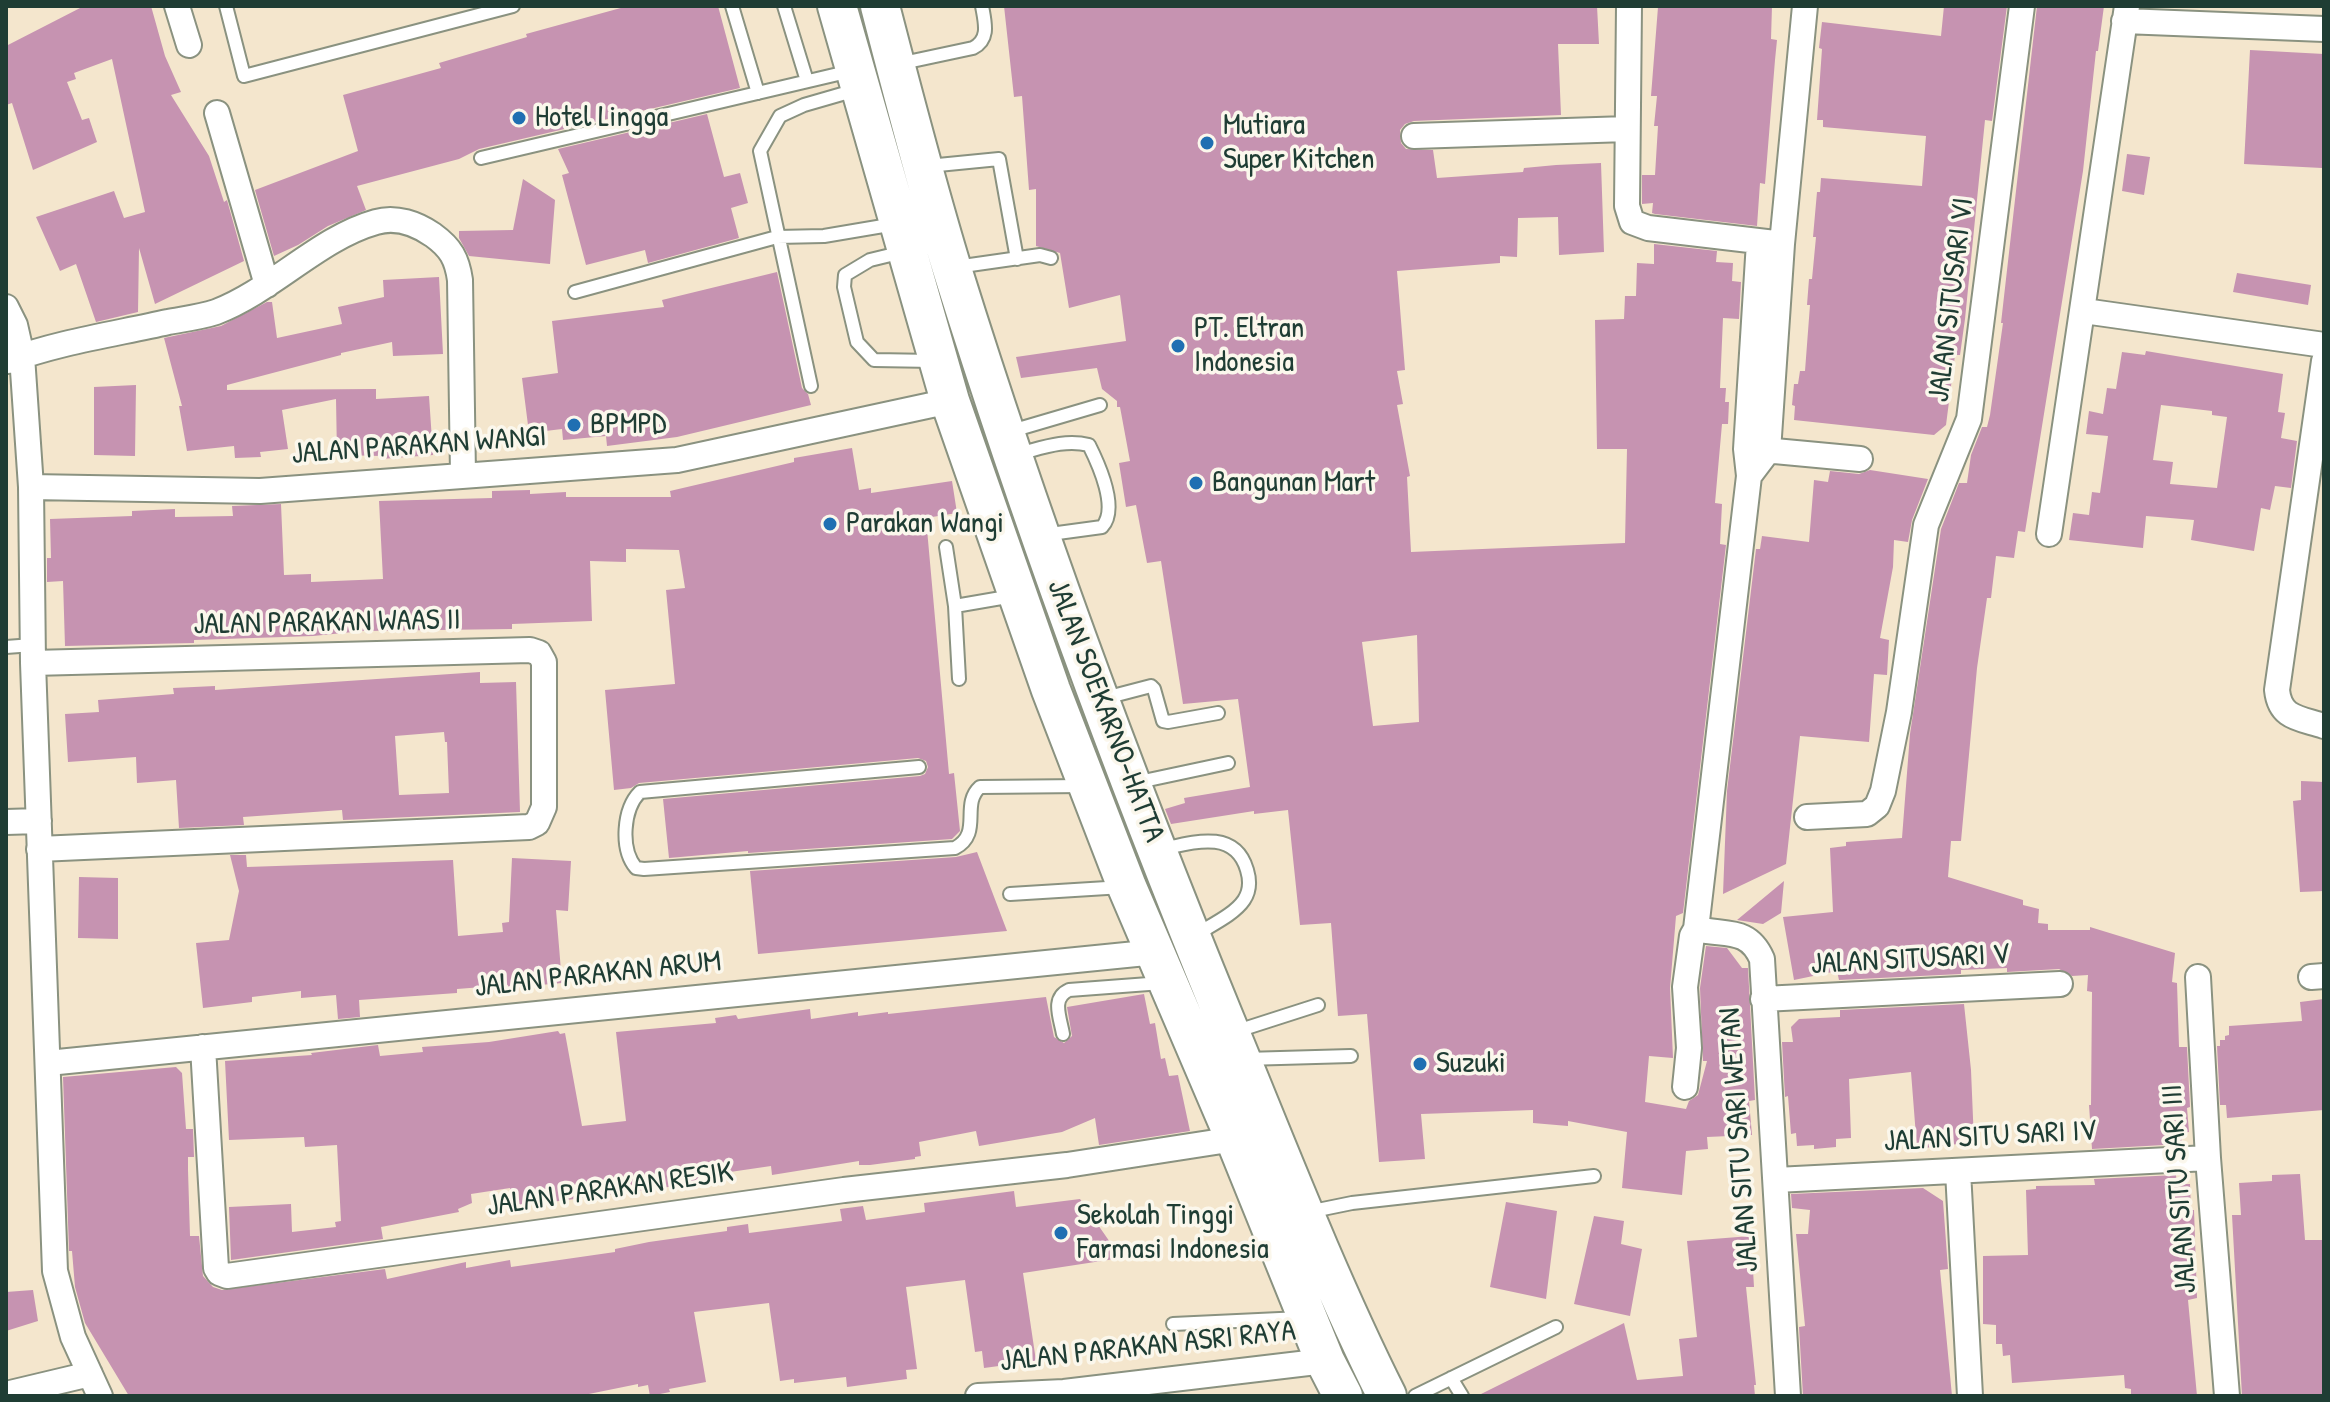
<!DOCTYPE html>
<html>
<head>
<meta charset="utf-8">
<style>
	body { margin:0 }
	#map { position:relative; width:2330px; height:1402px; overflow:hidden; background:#f4e6cd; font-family:"Patrick Hand",sans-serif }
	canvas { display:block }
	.frame { position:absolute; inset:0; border:8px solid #1f3d34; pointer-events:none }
</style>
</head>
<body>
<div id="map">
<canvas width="2330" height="1402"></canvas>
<div class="frame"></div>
</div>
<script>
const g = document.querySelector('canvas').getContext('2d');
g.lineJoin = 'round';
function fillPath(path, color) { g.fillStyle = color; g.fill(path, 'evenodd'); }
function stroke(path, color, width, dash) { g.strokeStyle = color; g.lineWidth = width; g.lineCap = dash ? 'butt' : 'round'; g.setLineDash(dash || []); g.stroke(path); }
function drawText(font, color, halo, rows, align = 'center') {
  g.font = font + ' "Patrick Hand",sans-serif'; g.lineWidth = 7; g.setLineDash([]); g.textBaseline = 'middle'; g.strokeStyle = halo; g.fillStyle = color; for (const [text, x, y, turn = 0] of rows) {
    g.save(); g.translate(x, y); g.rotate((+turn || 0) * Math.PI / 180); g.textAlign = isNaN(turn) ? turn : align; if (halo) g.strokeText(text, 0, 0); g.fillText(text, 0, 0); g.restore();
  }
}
fillPath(new Path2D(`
	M84,6H151L165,56L181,92L171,95L209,156L224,202L227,200L244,261L155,304L139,248L138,312L96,322L76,264L60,271L36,217L114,191L124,218L145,212L112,59L74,73L76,79L67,82L82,120L89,118L97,142L33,170L12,103L6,105V46Z
	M628,6H718L740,88L479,149L459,159L357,186L366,210L328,226L298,245L274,256L255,190L358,151L343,95L441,68L439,63L527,37L526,34Z
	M1004,6H1597L1599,44H1558L1561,115L1414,121L1405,124L1400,130L1401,143L1406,149L1433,150L1437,178L1523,172L1524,168L1556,165L1601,163L1604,252L1559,255L1558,217L1518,218L1517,257L1500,256V263L1397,271L1405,370L1397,371L1403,404L1397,405L1410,476L1407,477L1411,552L1625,543L1627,449H1597L1595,320L1624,319L1625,296H1636L1637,263L1654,264V244L1717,251L1716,262L1733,263L1732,281L1741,282L1739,319L1723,318L1720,388H1726L1725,402H1729L1728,424H1722L1715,503L1722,504L1720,544L1726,545L1683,913L1676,916L1670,988L1673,1058L1649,1056L1645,1102L1686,1109L1689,1101L1698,1095L1707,1061H1703L1700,988L1706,946L1727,948L1742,968H1748L1755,1100L1749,1101L1752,1135L1707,1137L1708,1149L1686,1151L1682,1195L1622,1188L1627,1132L1568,1121V1126L1533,1123V1110L1421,1114L1425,1159L1379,1162L1367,1014L1338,1016L1331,923L1300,925L1288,810L1254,814V811L1171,824L1165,809L1185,803L1184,798L1250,787L1238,699L1183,704L1161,561L1147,563L1136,505L1126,507L1119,463L1130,461L1120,407H1117V401L1102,389L1097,368L1021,378L1016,357L1126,341L1120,295L1069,308L1060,253L1036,246V189L1029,190L1022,96L1014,97ZM1417,635L1419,722L1373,726L1362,642Z
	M1665,6H1772L1771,39L1777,40L1775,60L1765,184L1760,183L1757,226L1655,214L1652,213L1653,203L1642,204V175H1655L1658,126H1654L1657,96H1651L1658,7Z
	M1944,6H2007L1992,121L1985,120L1965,319L1960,355H1955L1946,425L1934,435L1794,420L1795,406L1792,405L1794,384H1798L1800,371H1805L1810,305H1807L1809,279H1812L1816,237H1813L1817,192H1820L1821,178L1922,186L1926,136L1823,127V120H1817L1822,49L1819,48L1822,22L1941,36Z
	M2037,6H2104L2098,51H2096L2083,171L2025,532L2018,531L2014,558L1996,556L1991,598H1987L1977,668L1961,841H1951L1948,877L2023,900V905L2039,909L2038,923L2048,924V930H2090V927L2175,953L2172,982L2177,983L2179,1047H2187L2190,1107L2187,1108L2189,1132L2181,1133L2182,1144L2092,1149L2089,1105H2091L2092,992L2087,991L2088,975L2072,976L2059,969L2007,972V968L1961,970V974L1839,980L1837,971L1794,980L1783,917L1833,912L1830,848L1846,846V842L1902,838L1910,734L1941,529L1959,483H1967L1971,455L1982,427H1987L1990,415L2003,323H2001Z
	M2250,50L2324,54L2322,168L2244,164Z
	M707,114L724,177L740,173L748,203L731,208L739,238L648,263L645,250L586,265L562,175L569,173L558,149Z
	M2127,154L2150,157L2144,195L2122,191Z
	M523,179L555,200L550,264L469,256L459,238V231L513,230Z
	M777,272L802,388L808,394L811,405L677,437L607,446L606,436L563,440L562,429L529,433L522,378L558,373L552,321L664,307L662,300Z
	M2237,273L2311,285L2308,305L2233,292Z
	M439,277L443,354L393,356L392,342L341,353V355L227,385V390L376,389V399L429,396L433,455L381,459V456L337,455L336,399L282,410L288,449L260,452L261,457L235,458L234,446L187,451L179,406H182L164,338L221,326L267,302H272L277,338L342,324L338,307L384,297L383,280Z
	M2146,351L2283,374L2278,412L2285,413L2281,438L2297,441L2291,488L2275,486L2270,510L2261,508L2254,551L2191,540L2194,520L2146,516L2143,548L2069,540L2073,513L2089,515L2092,492L2100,493L2108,436L2086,434L2089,411L2103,414L2107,388L2116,389L2122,352L2145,355ZM2161,405L2212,411V415L2227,417L2217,488L2170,484L2173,462L2153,460Z
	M136,385L135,456L94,455V387Z
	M852,448L859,490L871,488V493L952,481L957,513L926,518L949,774L954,773L960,831L952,839L748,853V851L669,858L663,799L920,776L925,774L928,767L926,761L918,758L639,783L631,788L614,790L605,690L675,684L666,590L685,588L679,550L626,549V562L590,561L592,621L512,624V629L363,631L313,636L194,640V643L65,646L63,581L47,582V558H51L50,519L132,516V511L175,509V517L233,516L232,506L281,504L284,575L311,574V582L383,579L379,501L492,498V491L530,490V494L566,492V497H671L670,491L794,462V458Z
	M1870,470L1928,479L1912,520L1908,542L1894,540L1893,567L1880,638L1889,640L1887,675L1874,674L1869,742L1800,736L1786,864L1723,894L1727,791L1756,549H1760L1762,536L1809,542L1814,480L1828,482L1830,471L1859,474Z
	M480,672V683L516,682L520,812L343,820L342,810L243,817L244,825L179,828L176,780L137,783L136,757L68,762L65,714L99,712L98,700L174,694L173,688L215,686V690ZM444,732L445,742H447L449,793L399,795L395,736Z
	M2301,781L2324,782V891L2300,892L2293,801L2301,800Z
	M977,852L1007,931L758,954L750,871L956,857Z
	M230,855H246L247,867L453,860L458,936L503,932L502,923L509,922L512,858L571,861L568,911L556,910L562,983L508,988V985L457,989V993L359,1000L360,1017L338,1019L336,995L301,998V991L252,997V1002L203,1008L196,943L229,940L239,891Z
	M79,877L118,878V939L78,938Z
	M1784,881L1781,913L1763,924L1737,920Z
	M1144,994L1150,1024L1155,1023L1161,1059L1165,1058L1169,1076L1178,1075L1190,1131L1099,1145L1095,1118L1062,1132L979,1146L976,1131L919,1142L921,1156L915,1157V1159L870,1165H859V1161L772,1175L771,1166L730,1172L731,1179L512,1207L510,1188L471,1194L472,1203L458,1209L459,1212L381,1227L383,1239L231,1260L229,1207L291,1204L292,1232L336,1227L335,1222L341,1221L337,1145L305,1147L304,1137L229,1140L225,1061L312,1055L311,1053L378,1045L380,1056L423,1052L422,1047L489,1042L558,1031L560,1034L565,1033L582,1126L626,1121L616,1032L716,1023L715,1018L736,1015L738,1019L810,1009L811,1019L858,1012V1016L888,1012V1014L1046,997L1054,1037L1064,1043L1072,1036L1067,1007Z
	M2324,999V1110L2227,1118L2226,1105H2220L2217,1046H2220V1040H2225V1036L2229,1035V1026L2302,1021L2300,1002Z
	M1964,1004L1971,1070L1974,1142L1917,1149L1911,1072L1849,1079L1851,1138L1836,1139V1147L1814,1149V1145L1797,1146L1796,1133L1791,1134L1788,1096L1785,1097L1782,1042H1793L1791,1027L1799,1019L1840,1017V1010Z
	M176,1067L182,1073L186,1129H193L194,1157H188V1170L190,1236H199L203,1276L213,1287L222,1290L385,1269L387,1279L466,1262V1268L510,1260L511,1267L615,1252V1249L649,1242L727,1231V1227L748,1224L749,1233L842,1221L840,1209L863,1206L866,1220L925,1212L924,1203L1014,1191L1016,1207L1080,1199L1121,1258L1023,1273L1036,1361L984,1368L982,1351L975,1352L965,1280L906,1287L917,1369L906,1370L907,1379L847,1387L846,1377L794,1383V1379L780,1381L769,1303L694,1312L706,1382L669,1389L670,1392L650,1396L648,1385L638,1387V1384L579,1396H129L85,1323L75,1287L72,1251H69L63,1077Z
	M2300,1174L2305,1240H2324V1396H2242L2232,1215H2241L2239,1183L2272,1181V1175Z
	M2176,1175L2177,1184H2190L2191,1210H2194L2197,1298L2188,1300L2197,1396H2131V1389L2125,1388L2124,1375L2012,1383L2010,1355L2003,1356L2002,1344H1996V1325L1983,1324V1256L2028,1255L2026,1190L2036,1189V1186L2095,1185L2094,1179Z
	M1923,1188L1943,1201L1948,1269L1940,1270L1952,1396H1803L1799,1327L1805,1326L1796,1234H1808L1810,1210L1792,1208L1791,1194Z
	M1506,1202L1557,1211L1546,1299L1490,1287Z
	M1594,1216L1624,1221L1621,1244L1642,1249L1630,1316L1574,1304Z
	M1751,1236L1754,1287H1746L1756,1385H1754L1755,1396H1477L1624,1323L1637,1380L1683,1376L1679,1339L1697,1337L1687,1241Z
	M33,1290L38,1321L6,1331V1292Z`), '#c693b1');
const service = new Path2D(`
	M226,6L244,76L513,6
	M732,6L758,93
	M784,6L807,81
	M898,64L973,48C990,39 985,23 982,6
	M481,158L851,71
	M928,166L999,159L1017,259
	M903,252L870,260L845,275L844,287L857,342L874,360L935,361
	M956,267L1040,255L1051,258
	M575,292L777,237L824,236L895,224
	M811,386L760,151L780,116L804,105L856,90
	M1008,432L1100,405
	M1018,454C1042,448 1064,439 1089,445C1099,465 1119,509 1102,527L1043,535
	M946,547L955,606
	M6,647L33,645
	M959,679L955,606L1013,596
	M1105,698L1151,686L1154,689L1163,721L1168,722L1218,713
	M919,767L640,792C623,809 620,849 636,868L644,869L955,848C983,833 960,805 980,787L1084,786
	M1134,783L1228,763
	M1163,849C1194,842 1235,829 1247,870C1250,880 1250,891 1244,900C1234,915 1209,926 1194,936
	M1010,894L1123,887
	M1234,1032L1318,1005
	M1063,1034C1060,1017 1051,998 1069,990L1162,983
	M1245,1059L1351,1056
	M1308,1212L1352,1203L1594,1176
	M1173,1324L1301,1318
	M1451,1378L1462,1396
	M1415,1396L1556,1327`);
const minor = new Path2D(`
	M177,6L189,45
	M1629,6L1627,206L1632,222L1648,228L1775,243
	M2124,21L2324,29
	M217,113L267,285
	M1414,136L1627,129
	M6,307L15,325L22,356L31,487L33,663L55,1271L73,1337L100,1396
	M2084,311L2324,345
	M8,361C59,342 115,334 168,322C184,319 201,317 216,312C273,290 319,238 376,222C396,216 417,224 433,235C451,248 457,259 460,280L463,475
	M2324,361L2277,690C2280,719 2300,718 2324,726
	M1753,449L1860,459
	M1749,476L1768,451L1782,244L1805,6
	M31,487L260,491L677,460L950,401
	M2049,534L2127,6
	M33,663L530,650L539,653L544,662V807L537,823L529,827L39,849
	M1807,817L1867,814L1877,806L1883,791L1899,712L1926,525L1969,419L2022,6
	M6,822L39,821
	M1696,929C1726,936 1748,927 1762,959L1788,1396
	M2198,977L2208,1158L2227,1396
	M2311,977L2324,976
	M1763,999L2060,984
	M203,1047L216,1268L219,1273L227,1276L844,1190L1067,1165L1235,1139
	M48,1063L1156,952
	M1685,1087L1689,1048L1685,987L1692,936L1696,929L1749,476L1746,449L1759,242
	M1958,1171L1970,1396
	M1776,1180L2208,1158
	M6,1394L90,1374
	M978,1396L1064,1392L1325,1361`);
const trunk = new Path2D(`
	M837,6L950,401L1051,690L1127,887L1235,1139L1325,1361L1343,1396
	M880,6C903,95 926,184 953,272C1032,525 1124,774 1225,1020C1277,1146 1326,1274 1387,1396`);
stroke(service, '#8a9280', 16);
stroke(minor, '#8a9280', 28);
stroke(trunk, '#8a9280', 42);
stroke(service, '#fff', 12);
stroke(minor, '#fff', 24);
stroke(trunk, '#fff', 38);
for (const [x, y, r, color] of [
	[519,118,8,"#1f6fb2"],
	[1207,143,8,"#1f6fb2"],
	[1178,346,8,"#1f6fb2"],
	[574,425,8,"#1f6fb2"],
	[1196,483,8,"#1f6fb2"],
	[830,524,8,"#1f6fb2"],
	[1420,1064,8,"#1f6fb2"],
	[1061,1233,8,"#1f6fb2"]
]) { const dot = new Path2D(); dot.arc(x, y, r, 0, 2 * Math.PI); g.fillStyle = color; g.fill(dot); stroke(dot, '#fbf7ec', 3); }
drawText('30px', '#1f3d34', '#fbf7ec', [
	["Hotel Lingga",535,118],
	["Mutiara",1223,126],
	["Super Kitchen",1223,160],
	["PT. Eltran",1194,329],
	["Indonesia",1194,363],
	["BPMPD",590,425],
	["Bangunan Mart",1212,483],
	["Parakan Wangi",846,524],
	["Suzuki",1436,1064],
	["Sekolah Tinggi",1077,1216],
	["Farmasi Indonesia",1077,1250]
], 'left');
drawText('30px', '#1f3d34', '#fbf7ec', [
	["JALAN SITUSARI VI",1952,300,-83],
	["JALAN PARAKAN WANGI",419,446,-4],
	["JALAN PARAKAN WAAS II",327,623,-1],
	["JALAN SOEKARNO-HATTA",1105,711,69],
	["JALAN SITUSARI V",1910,960,-3],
	["JALAN PARAKAN ARUM",598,975,-6],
	["JALAN SITU SARI IV",1990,1137,-3],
	["JALAN SITU SARI WETAN",1740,1140,-94],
	["JALAN SITU SARI III",2180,1189,-94],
	["JALAN PARAKAN RESIK",610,1190,-8],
	["JALAN PARAKAN ASRI RAYA",1148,1347,-6]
]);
</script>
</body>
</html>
